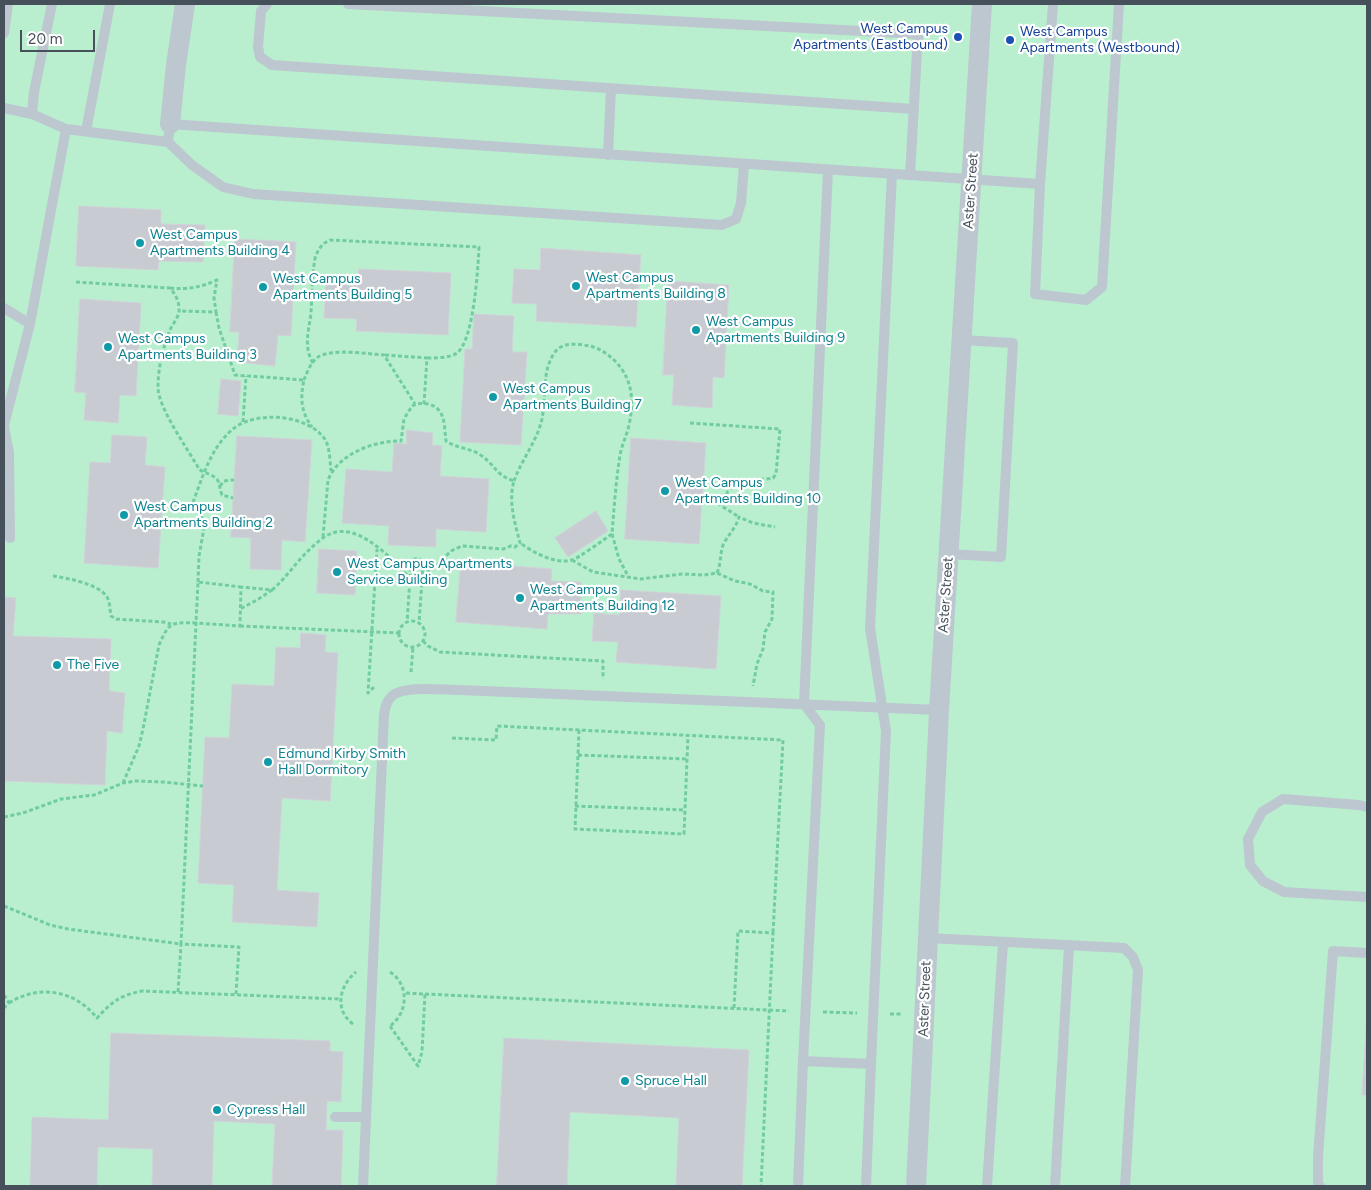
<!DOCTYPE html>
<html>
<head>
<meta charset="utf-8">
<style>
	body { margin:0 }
	#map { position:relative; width:1371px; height:1190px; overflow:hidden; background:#f0ecec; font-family:Figtree,sans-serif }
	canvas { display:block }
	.frame { position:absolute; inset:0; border:5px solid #45505a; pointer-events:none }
	.scale { position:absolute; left:20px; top:30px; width:75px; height:22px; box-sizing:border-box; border:2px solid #45505a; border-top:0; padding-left:6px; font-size:15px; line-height:18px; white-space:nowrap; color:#45505a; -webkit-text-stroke:4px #fff; paint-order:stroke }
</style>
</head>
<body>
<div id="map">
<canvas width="1371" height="1190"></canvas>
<div class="frame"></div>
<div class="scale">20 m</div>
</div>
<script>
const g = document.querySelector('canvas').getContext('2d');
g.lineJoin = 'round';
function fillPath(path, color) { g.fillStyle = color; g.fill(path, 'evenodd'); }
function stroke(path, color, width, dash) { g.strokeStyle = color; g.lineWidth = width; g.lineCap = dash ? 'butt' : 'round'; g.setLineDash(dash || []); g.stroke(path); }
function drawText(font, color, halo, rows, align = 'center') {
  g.font = font + ' Figtree,sans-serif'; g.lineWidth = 4.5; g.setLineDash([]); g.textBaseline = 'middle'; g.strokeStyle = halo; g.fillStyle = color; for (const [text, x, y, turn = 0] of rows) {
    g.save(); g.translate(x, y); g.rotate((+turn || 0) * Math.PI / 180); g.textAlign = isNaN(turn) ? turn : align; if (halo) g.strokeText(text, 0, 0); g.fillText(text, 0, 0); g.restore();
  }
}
fillPath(new Path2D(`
	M4,4H1367V1186H4Z`), '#b9efcf');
const building = new Path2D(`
	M79,206L161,210V224L205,225L203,262L159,261L158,270L76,266Z
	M235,239L296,242L291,336L278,335L275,366L237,362L239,332H230Z
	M541,248L641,255L636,327L536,321L537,304L512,303L514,269L540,270Z
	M359,269L451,273L448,335L356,331L357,319L324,318L326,280L358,282Z
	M668,281L729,285L724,378L713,377L712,408L672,405L674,375H663Z
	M80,299L141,303L136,396L120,395L118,423L84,420L86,393L75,392Z
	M474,314L514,316L512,352H527L521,445L460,442L465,349H472Z
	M221,379L241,381L238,416L218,414Z
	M407,430L433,433L432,445L442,446L440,476L489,479L486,532L436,529V547L388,545L389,526L342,523L346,469L392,472L394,443L406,444Z
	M112,435L147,437L145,465L165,467L158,568L84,563L90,462L110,463Z
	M237,436L312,440L305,542L282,540L281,570L250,569L251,538L231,537Z
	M631,438L706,443L699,544L625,539Z
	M596,511L608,531L568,557L555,538Z
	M319,549L357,551L355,595L317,593Z
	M461,562L552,569L551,581L581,582V614H548L547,629L456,622Z
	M621,590L721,596L716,669L616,662L618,642L592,641L594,613L619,615Z
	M4,597L16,598L13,636L111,639L109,691L125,693L122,733L107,731L105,785L4,781Z
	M301,633L326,635L325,652L338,653L330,801L282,798L277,890L319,893L317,927L232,922L234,885L198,883L205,737L229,738L232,684L274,686L276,647L300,648Z
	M1367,1015V1095H1362Z
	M111,1033L330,1041V1051L343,1052L341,1102L327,1101L326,1130H343L341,1186H272L275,1124L214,1121L212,1186H152L153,1149L98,1147L97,1186H30L32,1117L108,1120Z
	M504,1038L749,1050L742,1186H676L679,1118L570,1112L567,1186H497Z`);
fillPath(building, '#c9cbd2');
stroke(building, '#d0d3d9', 1);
stroke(new Path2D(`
	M76,282L170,288C175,294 179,300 179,309C180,316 173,323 170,330C163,347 158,368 158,387C158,408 188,449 199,469C205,474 214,474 218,481C220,486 220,490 222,495L233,498
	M170,288C188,290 201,287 217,280L214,298L216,312L180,311
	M216,312L219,328L235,375L304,380C300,398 301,412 312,427
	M385,355L427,358L424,404
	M313,363C303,346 309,331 311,313C312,295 312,277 315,258C318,250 321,244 330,240L479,247C478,268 474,340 457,353C450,358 436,358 427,358
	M304,380C307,372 311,362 318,357C332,348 368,354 384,355L415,404
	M243,422L246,376
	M690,423L780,429L776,474L773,478C757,481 740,477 728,491C725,496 724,501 720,505L739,517
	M514,481C521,461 535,444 541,423C547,401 541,375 553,355C559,344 571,343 583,345C596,346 606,352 616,362C633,380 634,402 629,425C627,435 622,444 620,455C616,481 614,508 612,534C603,540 579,558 572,560C555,565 533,552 520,543
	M220,486L224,481L234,480
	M612,534L619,559L628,576
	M323,537L328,480C339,453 374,441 401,441L404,419L412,406C417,403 422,403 428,404C446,408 444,426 446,441C456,448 469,448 479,454C495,464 495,475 514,481C508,502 515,523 520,543L515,547L511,546L503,549L462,546L451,551L432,570H423
	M572,560L593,572L641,579L682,574L704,575L717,573L735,581L750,584L763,591L773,592L772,619L765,632L763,649L757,664L753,686
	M717,573C721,564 720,554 723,545C728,535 736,528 739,517L753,523L775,527
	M53,576C67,578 99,584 107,597C110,602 110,611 111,616L116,619L163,622L171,624
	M410,578L411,562L414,559H420L423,562V567L419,623
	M198,582L199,556L204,528V520L192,505C202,479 210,448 233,429C255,410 310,414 326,441C330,450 330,462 331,471
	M272,590C285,579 294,565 306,553C313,546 321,538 330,534C358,521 393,560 410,578L407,623
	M399 634a13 13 0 1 1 26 0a13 13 0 1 1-26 0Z
	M240,626L399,633
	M423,641L428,646L440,652L603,661V679
	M411,672L413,647
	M374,687L368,693L377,549
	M579,730L575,829L684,834L688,735
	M452,738L496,740L497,726L783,740L773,933
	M578,755L687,759
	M123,783L139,746L143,729L159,645C169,622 171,622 196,623L198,582L241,587
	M575,806L685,810
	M4,817L23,813L61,799L94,795L123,783L136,781L163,782L203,786
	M4,906L50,925L68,929L181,944L196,623L240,626L241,587L272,590L257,600L240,609
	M390,972C410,985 408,1013 390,1026
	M178,992L181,944L239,947L236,994
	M425,994L789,1011
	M4,995L9,1003L4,1008
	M9,1003C39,984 75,990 97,1018C113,1001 119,996 142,991L340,999
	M734,1008L738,931L773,933L761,1186
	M823,1012L857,1013
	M890,1014H903
	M353,1024C334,1010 339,986 356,972
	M390,1026L418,1066L422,1052L425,994L404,993`), '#71cda1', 3, [4, 2.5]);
stroke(new Path2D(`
	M267,4L261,11L258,47L260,57L272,65L914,109
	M348,4L918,34L910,175
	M1053,4L1040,184L1035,294L1086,300L1102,287L1119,4
	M4,33L8,4
	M4,108L32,114L66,129
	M32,114L34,92L52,4
	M86,131L110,4
	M168,142L192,165L223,187L253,194L722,225L736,219L741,203L744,164
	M608,155L611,88
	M4,308L30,324
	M4,425L30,324L66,129L168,142L170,124L1040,184
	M4,427L9,453L10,538
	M949,554L1001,557L1013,343L962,340
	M1367,807L1359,805L1283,799L1262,812L1248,839L1250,865L1263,881L1284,892L1367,897
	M928,938L1124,948L1133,957L1138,970L1125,1186
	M803,1061L820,725L804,704L828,170
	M871,1064L886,731L870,628L892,174
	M335,1117H366
	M363,1186L384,715C385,708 386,702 391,697C402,685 444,690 460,690L939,710
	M798,1186L803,1061L871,1064L866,1186
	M987,1186L1003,943
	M1055,1186L1069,946
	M1320,1186L1318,1185V1157L1333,951L1367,953`), '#bdc7cf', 10);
stroke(new Path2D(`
	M170,124L176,65L185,4
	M916,1186C925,1028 930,869 939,711C953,475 969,239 982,4`), '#bdc7cf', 20);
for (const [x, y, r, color] of [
	[958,37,5,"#1a4fb4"],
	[1010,40,5,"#1a4fb4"],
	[140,243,5,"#0f9aa8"],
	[576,286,5,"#0f9aa8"],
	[263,287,5,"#0f9aa8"],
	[696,330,5,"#0f9aa8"],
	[108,347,5,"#0f9aa8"],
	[493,397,5,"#0f9aa8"],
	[665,491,5,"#0f9aa8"],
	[124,515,5,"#0f9aa8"],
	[337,572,5,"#0f9aa8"],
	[520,598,5,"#0f9aa8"],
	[57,665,5,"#0f9aa8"],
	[268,762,5,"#0f9aa8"],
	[625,1081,5,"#0f9aa8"],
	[217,1110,5,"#0f9aa8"]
]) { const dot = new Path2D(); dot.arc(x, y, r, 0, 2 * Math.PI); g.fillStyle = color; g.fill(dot); stroke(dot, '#fff', 2); }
drawText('14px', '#164399', '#fff', [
	["West Campus",948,29],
	["Apartments (Eastbound)",948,45],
	["West Campus",1020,32,"left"],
	["Apartments (Westbound)",1020,48,"left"]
], 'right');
drawText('14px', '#45505a', '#fff', [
	["Aster Street",971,191,-86],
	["Aster Street",946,595,-86],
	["Aster Street",925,999,-88]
]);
drawText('14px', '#0d838f', '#fff', [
	["West Campus",150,235],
	["Apartments Building 4",150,251],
	["West Campus",586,278],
	["Apartments Building 8",586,294],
	["West Campus",273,279],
	["Apartments Building 5",273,295],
	["West Campus",706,322],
	["Apartments Building 9",706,338],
	["West Campus",118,339],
	["Apartments Building 3",118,355],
	["West Campus",503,389],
	["Apartments Building 7",503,405],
	["West Campus",675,483],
	["Apartments Building 10",675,499],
	["West Campus",134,507],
	["Apartments Building 2",134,523],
	["West Campus Apartments",347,564],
	["Service Building",347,580],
	["West Campus",530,590],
	["Apartments Building 12",530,606],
	["The Five",67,665],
	["Edmund Kirby Smith",278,754],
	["Hall Dormitory",278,770],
	["Spruce Hall",635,1081],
	["Cypress Hall",227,1110]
], 'left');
</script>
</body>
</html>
